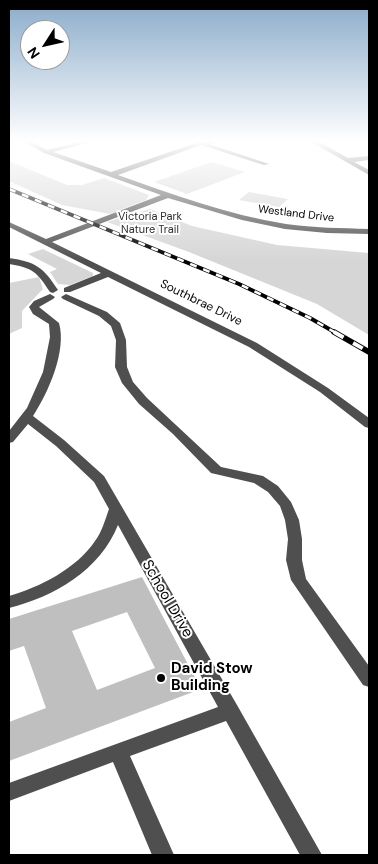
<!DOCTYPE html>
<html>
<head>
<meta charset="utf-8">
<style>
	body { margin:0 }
	#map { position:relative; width:378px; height:864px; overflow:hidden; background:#fff; font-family:"DM Sans",sans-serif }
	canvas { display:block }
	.frame { position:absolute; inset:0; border:10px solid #000; pointer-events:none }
	.north { position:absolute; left:20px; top:20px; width:50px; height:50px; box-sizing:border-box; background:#fff; border:1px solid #999; border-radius:50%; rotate:235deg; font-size:14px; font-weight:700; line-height:20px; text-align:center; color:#000 }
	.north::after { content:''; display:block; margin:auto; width:18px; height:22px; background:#000; clip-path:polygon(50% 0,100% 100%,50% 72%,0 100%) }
</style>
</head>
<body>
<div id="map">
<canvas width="378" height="864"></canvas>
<div class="frame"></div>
<div class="north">N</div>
</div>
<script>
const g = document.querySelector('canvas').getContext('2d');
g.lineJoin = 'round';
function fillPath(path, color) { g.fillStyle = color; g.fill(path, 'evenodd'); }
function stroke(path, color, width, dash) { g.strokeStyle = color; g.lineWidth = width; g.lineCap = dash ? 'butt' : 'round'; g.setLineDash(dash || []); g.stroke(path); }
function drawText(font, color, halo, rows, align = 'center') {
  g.font = font + ' "DM Sans",sans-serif'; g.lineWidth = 4; g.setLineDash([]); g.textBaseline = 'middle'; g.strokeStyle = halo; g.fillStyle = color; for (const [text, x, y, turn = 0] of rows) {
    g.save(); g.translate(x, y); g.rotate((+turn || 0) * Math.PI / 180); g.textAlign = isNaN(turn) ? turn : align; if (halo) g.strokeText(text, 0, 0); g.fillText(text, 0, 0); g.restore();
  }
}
fillPath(new Path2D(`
	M9,161L67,185H82L104,178L149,195L146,200L110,214L62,205L9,181Z
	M212,162L245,172L187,194L154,182Z
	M249,192L288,199L279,207L239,200Z
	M150,209L192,226L277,245L369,253V335L317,304L189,252L107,222Z
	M43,249L93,273V276L70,285L58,284L50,272L57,269L28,254Z
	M39,277L43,289L22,311V328L9,334V283Z`), '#d6d6d6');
fillPath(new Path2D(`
	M142,577L201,689L9,761V722L46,708L24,646L9,651V619ZM127,612L155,668L97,690L72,631Z`), '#bfbfbf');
fillPath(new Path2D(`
	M21,140H29L47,150L88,140H99L53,152L111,172L199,142L223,140L209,144L269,164L264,165L201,145L118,175C172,194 228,215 286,224C314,228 341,228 369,229V234L327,233L285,229L242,220L168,198L52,242L257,343L328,388L369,418V428L365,427L320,392L249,347L108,277L70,292H64V288L101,273L9,227V222L46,239L161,195L44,153Z
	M308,140H316L348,158L369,156V160L354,162L369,170V175Z
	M9,258C36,262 43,267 58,290L53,293L50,292C37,272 33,268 9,264Z
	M50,294L55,297L53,299L39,307L59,323C67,351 48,393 33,416L64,440L104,476L237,705L322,855H300L226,721L130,756L174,855H152L113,762L9,801V783L218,707L118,525C100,570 54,597 9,608V596C40,587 76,569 95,541C102,532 105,520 109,509L94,482L56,446L28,424L13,442L9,443V431L27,408L43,372L50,337L49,324L33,314L29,307L34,301Z
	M66,294L107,312L120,323L126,340L127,367L133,382L147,398L221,467L263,476L278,486L291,502L299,520L302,539V560L306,579L369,666V687L363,685L291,580L286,560L288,539L285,520L280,506L268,492L254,483L211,473L173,434L139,404L122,383L115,367L116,340L111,326L99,316L63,299L61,297Z`), '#4f4f4f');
const railFar1 = new Path2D(`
	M9,189L239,284L310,318L336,333`);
const rail = new Path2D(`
	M334,332L369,352`);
stroke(railFar1, '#000', 4);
stroke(rail, '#000', 5.5);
stroke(railFar1, '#fff', 2.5, [7]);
stroke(rail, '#fff', 4, [11]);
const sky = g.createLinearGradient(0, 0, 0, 261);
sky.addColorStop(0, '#8aabca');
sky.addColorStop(0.54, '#fff');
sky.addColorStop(1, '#ffffff00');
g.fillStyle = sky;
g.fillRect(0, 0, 378, 261);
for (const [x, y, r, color] of [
	[161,678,5,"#000"]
]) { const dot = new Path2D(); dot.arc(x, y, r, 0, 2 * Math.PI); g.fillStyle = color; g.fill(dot); stroke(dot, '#fff', 2); }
drawText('11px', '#000', '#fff', [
	["Westland Drive",296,214,7]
]);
drawText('11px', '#2d2d2d', '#fff', [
	["Victoria Park",150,217],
	["Nature Trail",150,230]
]);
drawText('12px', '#000', '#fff', [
	["Southbrae Drive",201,303,26]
]);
drawText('15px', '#000', '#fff', [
	["School Drive",167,599,60]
]);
drawText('bold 15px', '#000', '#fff', [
	["David Stow",171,669],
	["Building",171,686]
], 'left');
</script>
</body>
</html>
